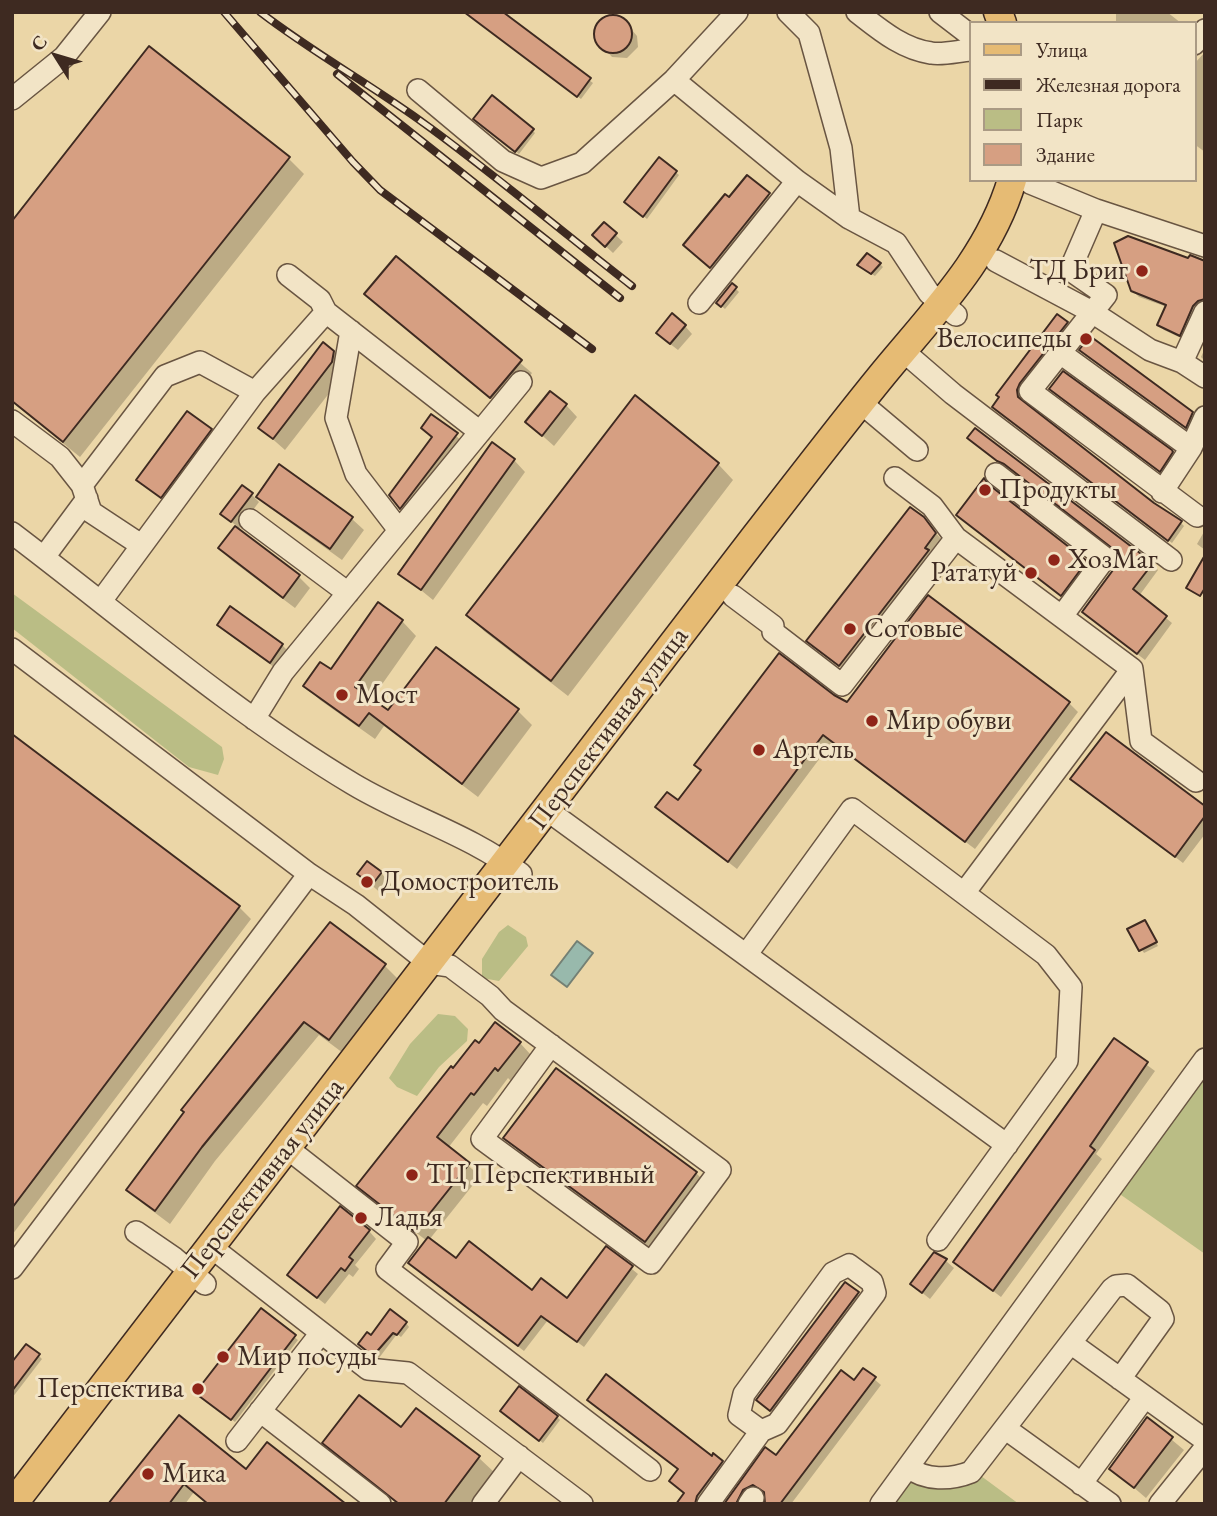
<!DOCTYPE html>
<html>
<head>
<meta charset="utf-8">
<style>
	body { margin:0 }
	#map { position:relative; width:1217px; height:1516px; overflow:hidden; background:#ebd6a7; font-family:"EB Garamond",serif }
	canvas { display:block }
	.frame { position:absolute; inset:0; border:14px solid #3e2a21; pointer-events:none }
	.legend { position:absolute; left:969px; top:21px; width:228px; height:161px; box-sizing:border-box; background:#f2e4c6; border:2px solid #aa9a84; margin:0; padding:9px 12px; list-style:none; font-size:21px; color:#3e2a21 }
	.legend li { display:flex; align-items:center; gap:14px; height:35px }
	.legend b { width:35px; border:2px solid #aa9a84 }
	.north { position:absolute; left:21px; top:21px; width:70px; height:70px; -webkit-text-stroke:5px #f2e4c6; paint-order:stroke; rotate:307deg; font-size:19px; font-weight:700; line-height:28px; text-align:center; color:#3e2a21 }
	.north::after { content:''; display:block; margin:auto; width:24px; height:32px; background:#3e2a21; clip-path:polygon(50% 0,100% 100%,50% 72%,0 100%) }
</style>
</head>
<body>
<div id="map">
<canvas width="1217" height="1516"></canvas>
<div class="frame"></div>
<ul class="legend">
<li><b style="height:9px;background:#e6bb74"></b>Улица</li>
<li><b style="height:9px;background:#3e2a21"></b>Железная дорога</li>
<li><b style="height:19px;background:#babd85"></b>Парк</li>
<li><b style="height:19px;background:#d69f82"></b>Здание</li>
</ul>
<div class="north">С</div>
</div>
<script>
const g = document.querySelector('canvas').getContext('2d');
g.lineJoin = 'round';
function fillPath(path, color) { g.fillStyle = color; g.fill(path, 'evenodd'); }
function stroke(path, color, width, dash) { g.strokeStyle = color; g.lineWidth = width; g.lineCap = dash ? 'butt' : 'round'; g.setLineDash(dash || []); g.stroke(path); }
function drawText(font, color, halo, rows, align = 'center') {
  g.font = font + ' "EB Garamond",serif'; g.lineWidth = 6; g.setLineDash([]); g.textBaseline = 'middle'; g.strokeStyle = halo; g.fillStyle = color; for (const [text, x, y, turn = 0] of rows) {
    g.save(); g.translate(x, y); g.rotate((+turn || 0) * Math.PI / 180); g.textAlign = isNaN(turn) ? turn : align; if (halo) g.strokeText(text, 0, 0); g.fillText(text, 0, 0); g.restore();
  }
}
fillPath(new Path2D(`
	M12,593L222,747L224,759L218,775L189,767L12,628Z
	M508,925L526,937L528,946L499,981L482,978V959L499,932Z
	M438,1014L455,1016L468,1029L467,1041L439,1067L417,1096L397,1087L389,1078L410,1044Z
	M1205,1066V1254L1114,1190Z
	M977,1473L1019,1504H886L905,1477Z`), '#babd85');
const water = new Path2D(`
	M577,941L593,953L567,987L551,975Z`);
fillPath(water, '#98b9ac');
stroke(water, '#748074', 2);
fillPath(new Path2D(`
	M499,12L593,83L581,99L476,21Z
	M1116,12H1167L1181,23H1116Z
	M616,17L626,23L637,36L638,47L627,58L612,57L597,40V28L604,19Z
	M1205,52V152L1194,144V64Z
	M478,122L532,130L535,133L519,154Z
	M288,158L304,174L80,457L12,402V224Z
	M659,159L679,175L647,219L630,205Z
	M748,178L776,202L719,274L693,253Z
	M604,224L623,242L613,253L594,235Z
	M396,258L532,373L503,409L378,305Z
	M1189,260L1205,263V306L1185,340L1164,330L1159,325L1167,307L1139,297L1133,291Z
	M880,264L883,267L875,276L862,268Z
	M732,285L739,292L725,309L718,303Z
	M1067,323L1070,327L1022,386L1020,394L1021,401L1153,504L1181,523L1184,526L1172,543L997,410Z
	M685,326L692,334L678,350L665,340Z
	M1205,348V361L1201,357Z
	M333,352L345,364L344,374L285,450L260,428Z
	M1084,353L1192,413L1195,417L1189,430Z
	M1054,392L1172,453L1175,456L1164,473Z
	M566,405L577,417L554,446L527,422Z
	M432,416L468,446L413,519L399,506L433,438Z
	M210,430L222,442L173,508L139,480Z
	M976,445L1152,564L1158,570L1139,596L1172,623L1145,660L1090,618L1117,567L1119,553L1012,470L1005,467Z
	M514,460L525,472L433,600L400,573Z
	M718,464L733,480L568,696L484,631L469,615Z
	M279,467L352,519L364,530L342,560L270,508L258,496Z
	M251,494L259,502L238,530L299,577L310,588L295,608L231,560L220,548L237,526L230,521Z
	M923,518L947,546L851,676L808,641Z
	M965,522L1086,562L1093,569L1069,602Z
	M1205,530V550L1197,544Z
	M231,608L282,645L294,657L282,673L231,636L219,625Z
	M402,621L416,636L371,700L388,713L518,711L532,725L478,797L384,726L375,739L320,700L305,686L331,672Z
	M833,697L848,704L1069,703L1078,712L975,849L832,742L737,869L658,807L678,803Z
	M12,736L239,907L251,919L12,1235Z
	M1073,779L1205,808V834L1183,863Z
	M381,873L392,885L384,896L359,874Z
	M330,925L384,965L398,979L343,1053L319,1035L215,1161L170,1224L142,1203L129,1189Z
	M1147,925L1158,946L1144,953L1130,930Z
	M1115,1041L1155,1071L1096,1154L1102,1159L1001,1297L955,1262Z
	M520,1043L531,1055L511,1081L508,1078L487,1106L483,1103L448,1148L480,1176L429,1240L456,1261L533,1293L568,1300L606,1248L638,1274L584,1347L548,1320L524,1351L416,1269L427,1241L370,1197L453,1071L479,1045Z
	M556,1070L696,1173L712,1189L662,1257L521,1154L506,1138Z
	M369,1231L376,1239L355,1265L359,1269L353,1277L349,1274L325,1304L297,1282Z
	M938,1254L954,1268L930,1299L920,1291Z
	M845,1284L861,1297L774,1413L762,1403Z
	M261,1311L298,1340L235,1422L201,1396Z
	M406,1323L409,1327L401,1337L397,1334L379,1358L363,1347L371,1337Z
	M39,1356L42,1359L12,1398V1365Z
	M874,1379L881,1385L791,1504H766L767,1493L762,1490L753,1492L744,1504H727L854,1382Z
	M416,1410L479,1458L495,1473L472,1504H398L340,1458L325,1443L401,1430Z
	M505,1414L557,1417L560,1420L543,1443Z
	M179,1418L246,1472L343,1504L194,1492L185,1504H111Z
	M1147,1419L1184,1450L1146,1498L1111,1468Z
	M712,1458L722,1462L728,1468L704,1504H678Z`), '#0003');
const building = new Path2D(`
	M464,12H503L591,78L577,97Z
	M594 34a19 19 0 1 1 38 0a19 19 0 1 1-38 0Z
	M149,46L290,157L63,442L12,401V221Z
	M492,95L534,129L515,152L473,119Z
	M659,157L677,171L643,217L624,202Z
	M747,175L770,193L710,268L683,245L725,194L729,197Z
	M604,222L617,233L605,247L592,235Z
	M1128,236L1188,258L1190,255L1205,261V299L1198,301L1193,306L1180,336L1157,325L1166,305L1131,291L1114,243Z
	M867,253L881,263L871,274L857,265Z
	M396,256L522,360L490,398L364,294Z
	M732,283L737,287L721,307L716,303Z
	M672,313L686,325L670,344L656,333Z
	M1057,314L1068,322L1020,383L1017,390L1018,397L1154,503L1182,521L1168,541L992,407L999,397L996,395Z
	M1090,336L1193,412L1186,428L1079,350Z
	M323,342L334,351L332,362L273,439L258,428Z
	M1063,371L1172,450L1173,452L1160,472L1049,389Z
	M550,391L567,404L542,436L525,422Z
	M635,395L719,463L551,681L466,615Z
	M187,411L212,429L161,498L136,480Z
	M431,414L458,433L400,509L389,495L432,437L421,428Z
	M975,428L1153,563L1133,589L1167,616L1137,654L1082,612L1116,566L1118,559L1117,552L1004,464L997,461L967,438Z
	M492,442L515,459L421,590L398,574Z
	M279,464L353,517L330,549L256,497Z
	M984,478L988,484L1087,561L1061,596L956,515Z
	M242,485L253,493L231,522L220,514Z
	M910,507L924,517L936,533L925,548L929,550L839,666L806,641Z
	M235,526L300,575L283,598L218,548Z
	M1205,555V588L1200,596L1186,588Z
	M928,595L1070,702L965,842L823,735L728,862L655,807L667,792L678,800L701,770L694,765L779,653L834,695L847,702Z
	M378,602L403,620L355,687L388,710L436,647L519,709L462,784L369,713L359,726L303,686L320,662L331,669Z
	M230,606L283,644L270,663L217,625Z
	M1106,732L1205,806V816L1175,857L1070,779Z
	M12,734L240,906L12,1208Z
	M367,861L382,872L372,885L357,874Z
	M1145,920L1157,942L1139,951L1127,929Z
	M330,922L386,964L329,1040L304,1022L202,1147L155,1211L126,1190L184,1112L181,1110Z
	M495,1022L521,1042L498,1071L495,1068L474,1095L471,1093L437,1137L470,1163L415,1232L356,1186L451,1066L453,1068L475,1040L479,1043Z
	M1114,1038L1148,1062L1090,1146L1095,1150L993,1291L953,1262Z
	M556,1068L697,1172L645,1242L503,1138Z
	M340,1206L370,1230L349,1257L353,1260L345,1271L341,1268L317,1298L287,1275Z
	M428,1237L456,1258L469,1241L532,1290L541,1278L567,1298L606,1246L633,1266L577,1342L541,1316L518,1346L408,1263Z
	M934,1252L947,1259L922,1293L910,1284Z
	M845,1282L859,1292L770,1411L756,1400Z
	M261,1308L296,1335L231,1420L195,1393Z
	M390,1309L407,1322L397,1335L393,1333L373,1356L358,1344L367,1332L371,1335Z
	M26,1344L40,1354L12,1391V1362Z
	M863,1368L876,1377L780,1504H765L764,1492L753,1485L743,1490L736,1504H724L765,1447L776,1455L841,1370L854,1380Z
	M606,1374L712,1456L713,1453L723,1461L697,1496L695,1504H676L684,1493L669,1481L678,1469L587,1400Z
	M519,1386L558,1416L539,1441L500,1411Z
	M359,1395L401,1427L416,1408L480,1456L444,1504H399L322,1443Z
	M179,1415L246,1469L267,1442L346,1504H208L184,1484L169,1504H108Z
	M1147,1417L1173,1437L1134,1488L1109,1469Z`);
fillPath(building, '#d69f82');
stroke(building, '#3e2a21', 2);
const minor = new Path2D(`
	M788,12L809,33L841,148L849,218
	M857,12C879,29 902,49 931,53C943,55 958,51 970,50
	M940,12L970,35
	M1194,44L1205,30
	M674,80L797,181L849,218L896,243L929,293L956,315
	M418,90L503,161L541,178L582,163L674,80L737,12
	M12,99L64,57L100,12
	M1030,183L1096,210L1205,246
	M1096,210L1070,270L1106,295L1030,391L1197,516
	M996,261L1092,312L1150,350L1182,362L1205,377
	M288,275L320,300L326,312L480,432
	M699,303L797,181
	M351,331L336,418L356,474L399,530
	M902,350L953,394L1171,560
	M1059,352L1191,448
	M1182,362L1205,312
	M860,402L917,450
	M12,421L60,457L82,485
	M996,474L1105,558L1062,616
	M895,478L932,506L956,538L1132,669L1141,741L1196,781
	M1162,492L1191,448L1205,417
	M250,520L348,593
	M12,533C124,618 233,712 353,784C408,817 471,835 521,874
	M141,545L91,512L82,485L165,376L200,362L255,392
	M44,557L87,499
	M733,596L773,626V632L842,685L956,538
	M101,601L255,392L326,312
	M12,649L309,874L356,905L429,963L450,966L490,996L503,1010L720,1170L651,1263L482,1139L551,1045
	M254,719L283,672L521,382
	M547,810L1007,1145
	M964,893L1132,669
	M746,955L852,809L1046,955L1071,987L1067,1061L938,1240
	M287,1148L407,1242L387,1269L650,1470
	M136,1232L174,1258L205,1284
	M211,1247L368,1369L408,1373L582,1504
	M12,1268L309,874
	M1072,1344L1205,1440
	M260,1411L380,1504
	M1006,1429L1110,1504
	M237,1441L321,1333
	M908,1467C925,1481 951,1480 971,1472L1112,1289L1116,1286L1127,1285L1160,1311L1163,1319L1120,1379
	M1081,1484L1145,1397
	M483,1504L519,1456
	M708,1504L761,1431L777,1424L875,1293L872,1282L849,1265L833,1273L744,1394L739,1415L761,1431
	M749,1504L753,1498
	M881,1504L1205,1059
	M1160,1504L1205,1448`);
const major = new Path2D(`
	M998,12L1002,23
	M13,1504L755,537C797,483 839,428 883,374C933,313 989,258 1012,180`);
stroke(minor, '#695542', 24);
stroke(major, '#3e2a21', 31);
stroke(minor, '#f2e4c6', 21);
stroke(major, '#e6bb74', 28);
const rail = new Path2D(`
	M224,12L353,162L380,190L592,349
	M260,12C311,51 366,82 418,119C492,172 561,231 632,286
	M337,74L620,298`);
stroke(rail, '#3e2a21', 8);
stroke(rail, '#f2e4c6', 5, [16]);
for (const [x, y, r, color] of [
	[1142,271,7,"#8f2418"],
	[1086,339,7,"#8f2418"],
	[985,490,7,"#8f2418"],
	[1054,560,7,"#8f2418"],
	[1031,573,7,"#8f2418"],
	[850,629,7,"#8f2418"],
	[342,695,7,"#8f2418"],
	[872,721,7,"#8f2418"],
	[759,750,7,"#8f2418"],
	[367,882,7,"#8f2418"],
	[412,1175,7,"#8f2418"],
	[361,1218,7,"#8f2418"],
	[223,1357,7,"#8f2418"],
	[198,1389,7,"#8f2418"],
	[148,1474,7,"#8f2418"]
]) { const dot = new Path2D(); dot.arc(x, y, r, 0, 2 * Math.PI); g.fillStyle = color; g.fill(dot); stroke(dot, '#f2e4c6', 2.5); }
drawText('28px', '#3e2a21', '#f2e4c6', [
	["ТД Бриг",1128,271,"right"],
	["Велосипеды",1072,339,"right"],
	["Продукты",999,490],
	["ХозМаг",1068,560],
	["Рататуй",1017,573,"right"],
	["Сотовые",864,629],
	["Мост",356,695],
	["Мир обуви",886,721],
	["Артель",773,750],
	["Домостроитель",381,882],
	["ТЦ Перспективный",426,1175],
	["Ладья",375,1218],
	["Мир посуды",237,1357],
	["Перспектива",184,1389,"right"],
	["Мика",162,1474]
], 'left');
drawText('28px', '#3e2a21', '#f2e4c6', [
	["Перспективная улица",609,729,-53],
	["Перспективная улица",263,1179,-52]
]);
</script>
</body>
</html>
